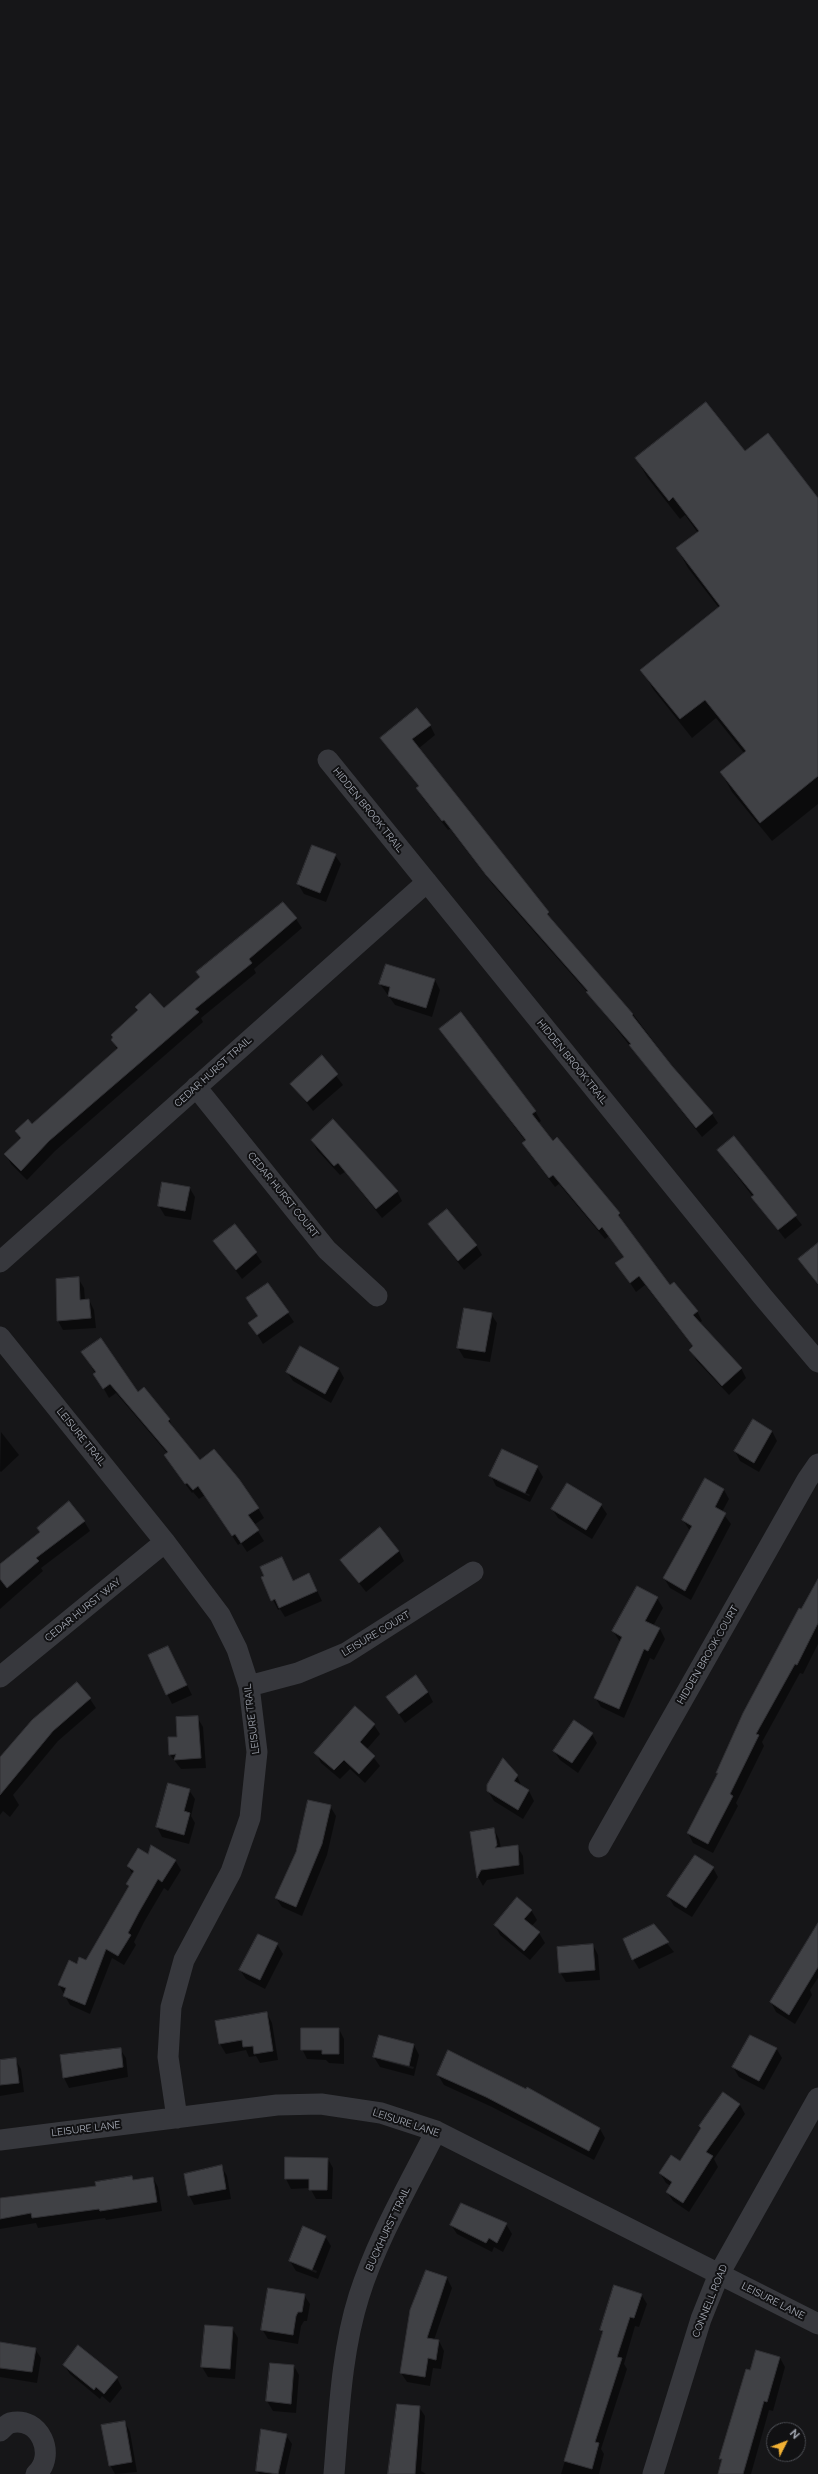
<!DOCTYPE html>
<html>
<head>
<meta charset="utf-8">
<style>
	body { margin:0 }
	#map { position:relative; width:818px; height:2474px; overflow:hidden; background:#161618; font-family:Raleway,sans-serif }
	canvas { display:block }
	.north { position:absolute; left:766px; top:2422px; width:40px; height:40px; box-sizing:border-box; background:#111113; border:1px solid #4d4f55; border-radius:50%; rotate:48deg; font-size:11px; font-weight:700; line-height:16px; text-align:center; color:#a8adb8 }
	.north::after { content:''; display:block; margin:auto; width:14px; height:18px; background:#f2b134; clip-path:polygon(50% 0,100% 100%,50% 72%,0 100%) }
</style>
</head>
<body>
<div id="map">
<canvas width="818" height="2474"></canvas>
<div class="north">N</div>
</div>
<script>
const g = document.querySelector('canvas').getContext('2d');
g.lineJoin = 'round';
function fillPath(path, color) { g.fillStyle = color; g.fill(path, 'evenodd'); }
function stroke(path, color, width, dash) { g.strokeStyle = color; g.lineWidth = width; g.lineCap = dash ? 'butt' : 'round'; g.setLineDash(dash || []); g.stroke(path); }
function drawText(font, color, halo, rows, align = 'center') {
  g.font = font + ' Raleway,sans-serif'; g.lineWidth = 4; g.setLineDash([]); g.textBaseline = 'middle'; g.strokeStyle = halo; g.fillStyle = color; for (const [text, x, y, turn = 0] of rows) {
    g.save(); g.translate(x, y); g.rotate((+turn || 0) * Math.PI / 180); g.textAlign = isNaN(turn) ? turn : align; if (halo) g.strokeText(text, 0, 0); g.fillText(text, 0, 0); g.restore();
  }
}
fillPath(new Path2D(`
	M745,452L818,500V804L772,841L732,792L721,772L744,753L716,718L692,738L653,689L642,670L719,608L688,568L677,548L698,533L685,515L680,519L647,477L636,458Z
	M430,725L435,735L418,749L553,921L633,1014L672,1066L712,1114L718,1123L702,1137L588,993L493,885L450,829L448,830L423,798L417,789L419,787L381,738Z
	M335,855L341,864L326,902L304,894L298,884Z
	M296,919L302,928L254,969L256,973L201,1018L203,1022L55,1151L27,1180L11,1164L6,1154L21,1140L16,1132L32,1126L117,1049L112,1040L163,1010Z
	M435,980L440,990L432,1017L395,1005L380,984Z
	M441,1029L535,1111L541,1121L538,1123L553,1142L619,1214L623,1224L670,1287L697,1311L702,1321L699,1323L741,1368L746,1378L729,1395L696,1360L691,1350L694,1348L645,1285L636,1292L617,1263L624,1258L609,1236L605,1239L559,1184L555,1187L529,1153L523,1144L526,1142Z
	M322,1057L343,1085L313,1111L292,1084Z
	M733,1137L802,1225L785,1239L718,1151Z
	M312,1140L397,1191L402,1201L382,1218L345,1172L340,1175L317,1150Z
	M189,1187L195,1197L191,1220L165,1216L159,1206Z
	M235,1225L262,1262L242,1279L214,1241Z
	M429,1225L476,1245L482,1255L464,1270Z
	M818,1245V1285L800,1259Z
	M78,1278L84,1288L85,1300H89L94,1310L96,1328L63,1330L58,1321L56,1303L59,1302Z
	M268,1284L294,1322L263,1344L250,1323L259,1316Z
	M491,1314L497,1323L490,1362L464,1358L458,1348Z
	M301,1348L339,1369L344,1378L331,1403L293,1381L287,1372Z
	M83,1352L169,1419L174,1430L200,1462L258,1508L264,1518L254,1525L264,1541L247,1552L241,1543L238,1545L205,1495L199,1499L193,1492L192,1493L171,1465L166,1455L168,1454L116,1393L109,1398Z
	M772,1431L777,1441L759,1472L740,1461L735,1451Z
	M1,1432L19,1455L1,1472L0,1471Z
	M537,1467L543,1477L530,1502L496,1486L491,1476ZM497,1479L530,1495L529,1496L497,1481Z
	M705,1479L724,1490L729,1499L722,1512L731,1524L691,1600L670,1588L664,1578L690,1531L683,1520Z
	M601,1505L607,1514L592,1539L558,1518L552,1509Z
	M84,1521L90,1531L41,1568L43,1571L0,1609V1565Z
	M399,1551L404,1561L366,1592L341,1560Z
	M309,1574L322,1601L285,1617L280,1609L278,1610L262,1578L293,1582Z
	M818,1582V1644L803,1674L800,1673L762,1742L764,1746L736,1803L738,1806L713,1853L693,1843L688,1833L801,1611Z
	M657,1598L663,1608L653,1626L660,1629L665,1639L654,1660L650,1658L624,1718L601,1707L595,1697L620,1642L613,1631Z
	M168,1647L192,1695L172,1704L167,1694Z
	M428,1692L433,1702L405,1723L387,1697Z
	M90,1699L96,1708L58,1741L13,1795L19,1805L10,1817L3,1811L0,1815V1764Z
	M197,1717L203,1727L206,1768L181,1769L170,1755L178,1738Z
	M374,1725L380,1734L367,1749L380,1766L365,1783L350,1769L340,1779L321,1763L316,1753Z
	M592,1734L597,1743L578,1773L560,1760L554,1751Z
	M517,1776L522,1787L529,1791L534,1801L523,1819L494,1801L488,1791Z
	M168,1784L189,1790L195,1799L191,1816L195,1823L189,1844L162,1837L157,1827Z
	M330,1806L336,1816L327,1855L302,1916L282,1907L276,1898L297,1852Z
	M494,1829L499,1839L501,1848L517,1846L523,1856L524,1874L487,1880L483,1886L478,1877L471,1833Z
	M149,1856L175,1860L181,1870L168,1891L164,1888L144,1922L134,1942L136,1945L124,1965L112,1958L90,2014L70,2005L59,1985L77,1965L87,1962L129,1888L127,1885L133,1875L128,1866Z
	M713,1868L718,1877L692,1917L674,1906L668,1896Z
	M531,1910L537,1920L531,1927L539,1933L545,1943L530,1960L500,1935L495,1925Z
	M818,1925V1978L810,1990L812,1995L795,2024L776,2012L771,2002Z
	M653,1926L674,1952L639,1969L633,1959Z
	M277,1944L283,1954L265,1989L246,1979L240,1970Z
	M593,1945L598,1955L600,1980L566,1982L560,1972Z
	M267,2013L272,2023L278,2060L260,2063L256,2056L249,2057L246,2050L226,2054L220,2044L216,2022Z
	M339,2029L344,2039V2064L329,2063L326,2060L307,2059L302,2049Z
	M414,2045L419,2055L414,2076L380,2067L374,2057ZM381,2058L414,2067L413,2069L381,2060Z
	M776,2048L782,2058L764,2090L739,2077L733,2067Z
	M120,2049L126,2058L128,2077L69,2088L64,2078L61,2056Z
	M15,2059L21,2069L24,2092L0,2096V2061Z
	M438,2075L545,2098L600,2129L605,2138L594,2160L492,2107L444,2085Z
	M740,2105L745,2114L714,2159L718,2167L689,2212L673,2201L667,2192L671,2186L666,2183L660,2173L680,2162L702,2129L700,2126Z
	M328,2159L333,2168L332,2199H316L310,2188L291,2189L286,2179Z
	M221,2166L227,2176L231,2199L194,2205L189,2195Z
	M132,2177L134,2181L153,2178L158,2187L162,2211L106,2220L105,2218L38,2228L36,2223L0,2229V2197L7,2198L97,2187Z
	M481,2212L506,2224L512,2234L503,2252L494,2247L492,2252L457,2234L451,2225Z
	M325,2236L331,2246L318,2279L296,2271L290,2261ZM297,2263L317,2271L316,2273L297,2265Z
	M447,2278L452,2288L434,2340L439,2341L444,2351L441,2369L433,2368L430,2386L407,2382L401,2373Z
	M641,2294L647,2304L639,2327L635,2326L624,2364L627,2369L601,2449L604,2454L599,2474H561L603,2334L601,2330Z
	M304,2295L310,2304L307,2321H304L301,2326L298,2344L268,2339L262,2329Z
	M205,2326L232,2328L238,2338L235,2379L208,2377L202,2367Z
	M0,2343L35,2349L41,2358L37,2383L0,2377Z
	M780,2358L785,2367L773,2411L769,2410L751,2474H719L722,2462L720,2458L750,2371Z
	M270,2364L294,2366L299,2375L296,2413L273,2411L267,2401Z
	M64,2365L117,2378L122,2388L110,2403L102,2396L100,2399L70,2374Z
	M419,2407L425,2416L421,2471L426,2474H389Z
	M125,2422L130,2432L137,2472L115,2474L110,2465Z
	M286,2435L292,2444L285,2474H259L257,2471Z`), '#0007');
const building = new Path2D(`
	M706,402L745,451L768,433L818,498V776L760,823L720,772L746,751L705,700L680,719L640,670L720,606L676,548L699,531L673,497L669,501L635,458Z
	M417,708L431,725L412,739L549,912L547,914L633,1014L632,1015L672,1066L713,1113L696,1128L629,1045L631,1044L586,992L588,991L486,875L444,820L442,821L416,788L419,786L380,738Z
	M312,845L336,854L320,893L297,884Z
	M283,902L297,918L249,959L252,963L195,1009L199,1012L49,1141L21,1171L4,1154L21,1138L15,1131L28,1119L32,1124L118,1048L111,1040L113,1037L111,1035L138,1010L135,1007L150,993L164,1008L200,977L196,972Z
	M386,964L435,979L426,1008L388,996L390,987L379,984Z
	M461,1012L536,1111L532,1114L553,1141L557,1137L620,1213L618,1215L670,1285L674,1282L698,1311L693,1315L742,1368L722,1386L689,1350L693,1346L639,1276L630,1283L615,1263L624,1257L602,1227L599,1230L553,1175L549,1178L522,1143L526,1140L439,1029Z
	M322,1055L338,1074L307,1102L290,1084Z
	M333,1119L398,1191L376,1209L338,1163L334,1166L311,1140Z
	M734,1136L797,1215L778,1230L751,1197L754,1195L717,1150Z
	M162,1182L190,1187L185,1211L158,1206Z
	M447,1209L477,1245L458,1261L428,1224Z
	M235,1224L257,1252L236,1270L213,1241Z
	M818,1243V1284L798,1259Z
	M79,1277L80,1300L89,1299L91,1318L57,1321L56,1279Z
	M268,1283L289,1312L257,1335L248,1323L258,1316L246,1298Z
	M464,1308L492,1313L485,1352L457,1348Z
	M101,1338L138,1392L144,1387L170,1419L168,1421L200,1460L214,1449L239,1479L259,1508L248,1515L259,1530L241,1543L235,1534L232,1536L198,1486L193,1490L187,1483L185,1484L164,1455L168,1452L110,1384L103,1389L93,1374L96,1372L81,1352Z
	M300,1346L339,1368L325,1394L286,1372Z
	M753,1419L772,1431L754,1463L734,1451Z
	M502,1449L538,1466L525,1493L489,1476Z
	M705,1478L724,1489L715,1507L726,1513L685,1591L663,1578L692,1526L682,1520Z
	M567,1483L602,1504L586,1530L551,1509Z
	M69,1501L85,1521L36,1558L39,1561L7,1588L0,1579V1564L40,1532L37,1528Z
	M380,1527L399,1551L359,1583L340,1560Z
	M282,1557L293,1581L309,1573L317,1591L279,1608L275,1599L271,1601L261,1577L264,1576L260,1567Z
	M818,1579V1623L797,1665L795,1664L756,1734L759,1735L730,1794L733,1796L708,1844L687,1833L718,1773H716L743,1713L799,1608L801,1609Z
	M637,1586L658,1597L645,1621L660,1628L648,1651L644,1649L619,1709L594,1698L622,1637L612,1631Z
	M168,1646L187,1685L166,1695L148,1655Z
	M416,1675L428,1692L399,1714L386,1697Z
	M77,1682L91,1698L53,1731L0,1795V1757L32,1720Z
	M355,1706L375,1724L360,1742L375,1756L359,1774L344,1760L334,1770L314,1753Z
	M198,1716L201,1758L174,1760L176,1754L169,1755L168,1737H177L176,1717Z
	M574,1720L593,1733L572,1763L553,1751Z
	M503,1758L518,1775L514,1781L529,1790L518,1810L487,1791V1785Z
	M168,1783L190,1789L184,1811L190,1813L184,1835L156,1827Z
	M308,1800L331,1805L322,1844L296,1907L275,1898L296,1852Z
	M494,1828L497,1845L495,1848L518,1845L519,1865L481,1870L477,1878L470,1832Z
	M151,1845L176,1860L162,1882L158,1879L139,1912L128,1933L131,1935L118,1956L106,1949L85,2005L63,1996L66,1988L58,1985L69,1960L77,1964L79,1957L86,1960L129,1886L126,1884L134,1871L127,1866L138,1848L148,1854Z
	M695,1855L714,1867L686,1908L667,1896Z
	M517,1897L532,1910L524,1919L540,1932L524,1951L494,1925Z
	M818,1923V1967L789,2015L770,2002Z
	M654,1924L669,1942L632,1960L623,1939Z
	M258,1934L278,1943L260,1980L239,1970Z
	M593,1944L595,1970L559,1973L557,1947Z
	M267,2012L273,2051L254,2054L253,2046L243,2047L242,2040L219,2044L215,2021Z
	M301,2028H339V2054H322V2050H301Z
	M379,2035L414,2044L409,2066L373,2057Z
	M750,2035L777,2048L759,2081L732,2067Z
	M121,2048L123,2067L63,2078L60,2055Z
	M448,2050L526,2089L527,2087L600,2128L589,2151L486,2097L437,2075Z
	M16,2058L19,2083L0,2085V2060Z
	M723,2092L740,2104L706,2152L713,2156L683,2203L666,2192L672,2182L659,2173L671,2155L680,2161L701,2128L699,2126Z
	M285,2157L328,2158L327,2190H309V2179H285Z
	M222,2165L226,2189L188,2196L184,2174Z
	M132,2176L133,2180L153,2177L157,2202L100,2211L99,2209L32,2218L31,2213L0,2219V2198L96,2186L95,2182Z
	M461,2203L507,2223L497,2243L489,2238L486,2243L450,2225Z
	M303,2226L326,2236L312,2270L289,2261Z
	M426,2270L447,2277L427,2338L439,2340L436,2360L428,2358L425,2377L400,2373L410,2310Z
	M614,2285L642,2294L634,2318L630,2317L617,2357L622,2358L595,2442L599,2443L592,2469L564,2461L603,2331L600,2330Z
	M268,2288L305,2294L302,2312H298L296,2316L293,2335L261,2330Z
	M205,2325L233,2327L230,2369L201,2367Z
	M0,2342L36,2348L32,2372L0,2368Z
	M78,2345L118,2377L104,2394L96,2387L94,2390L63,2365Z
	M756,2350L780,2357L767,2402L764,2401L743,2474H718L722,2459H719L746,2369L750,2370Z
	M270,2363L294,2365L291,2404L266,2401Z
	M397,2404L420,2406L415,2474H388Z
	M125,2421L132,2462L109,2466L101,2425Z
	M261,2429L287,2434L278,2474L256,2471Z`);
fillPath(building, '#404145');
stroke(building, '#303034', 1);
stroke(new Path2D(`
	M328,760L763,1297L818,1362
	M196,1087L327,1250L377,1296
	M0,1262L427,882
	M0,1337L165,1542L220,1615L237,1649L249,1686L257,1752L250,1818L231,1872L184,1960L171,2007L168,2057L177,2118
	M0,1677L165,1542
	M249,1686L298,1673L346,1653L473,1572
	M599,1847L807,1480L818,1464
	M0,2140L277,2105L321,2104L381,2113L436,2131L818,2324
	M0,2431C3,2428 7,2424 10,2423C40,2415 57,2456 36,2474
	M334,2474C339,2415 341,2353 359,2296C377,2239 409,2185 436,2131
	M653,2474L701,2319L719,2274L818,2098`), '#37383d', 21);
drawText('10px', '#a8adb8', '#111113', [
	["HIDDEN BROOK TRAIL",368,810,51],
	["HIDDEN BROOK TRAIL",572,1062,51],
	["CEDAR HURST TRAIL",213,1072,-42],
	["CEDAR HURST COURT",283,1195,51],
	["LEISURE TRAIL",81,1437,51],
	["CEDAR HURST WAY",83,1610,-39],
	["LEISURE COURT",376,1634,-31],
	["HIDDEN BROOK COURT",708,1655,-60],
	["LEISURE TRAIL",252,1719,-97],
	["LEISURE LANE",406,2123,18],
	["LEISURE LANE",86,2129,-7],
	["BUCKHURST TRAIL",388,2229,-65],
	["CONNELL ROAD",710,2301,-68],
	["LEISURE LANE",773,2301,27]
]);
</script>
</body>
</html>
